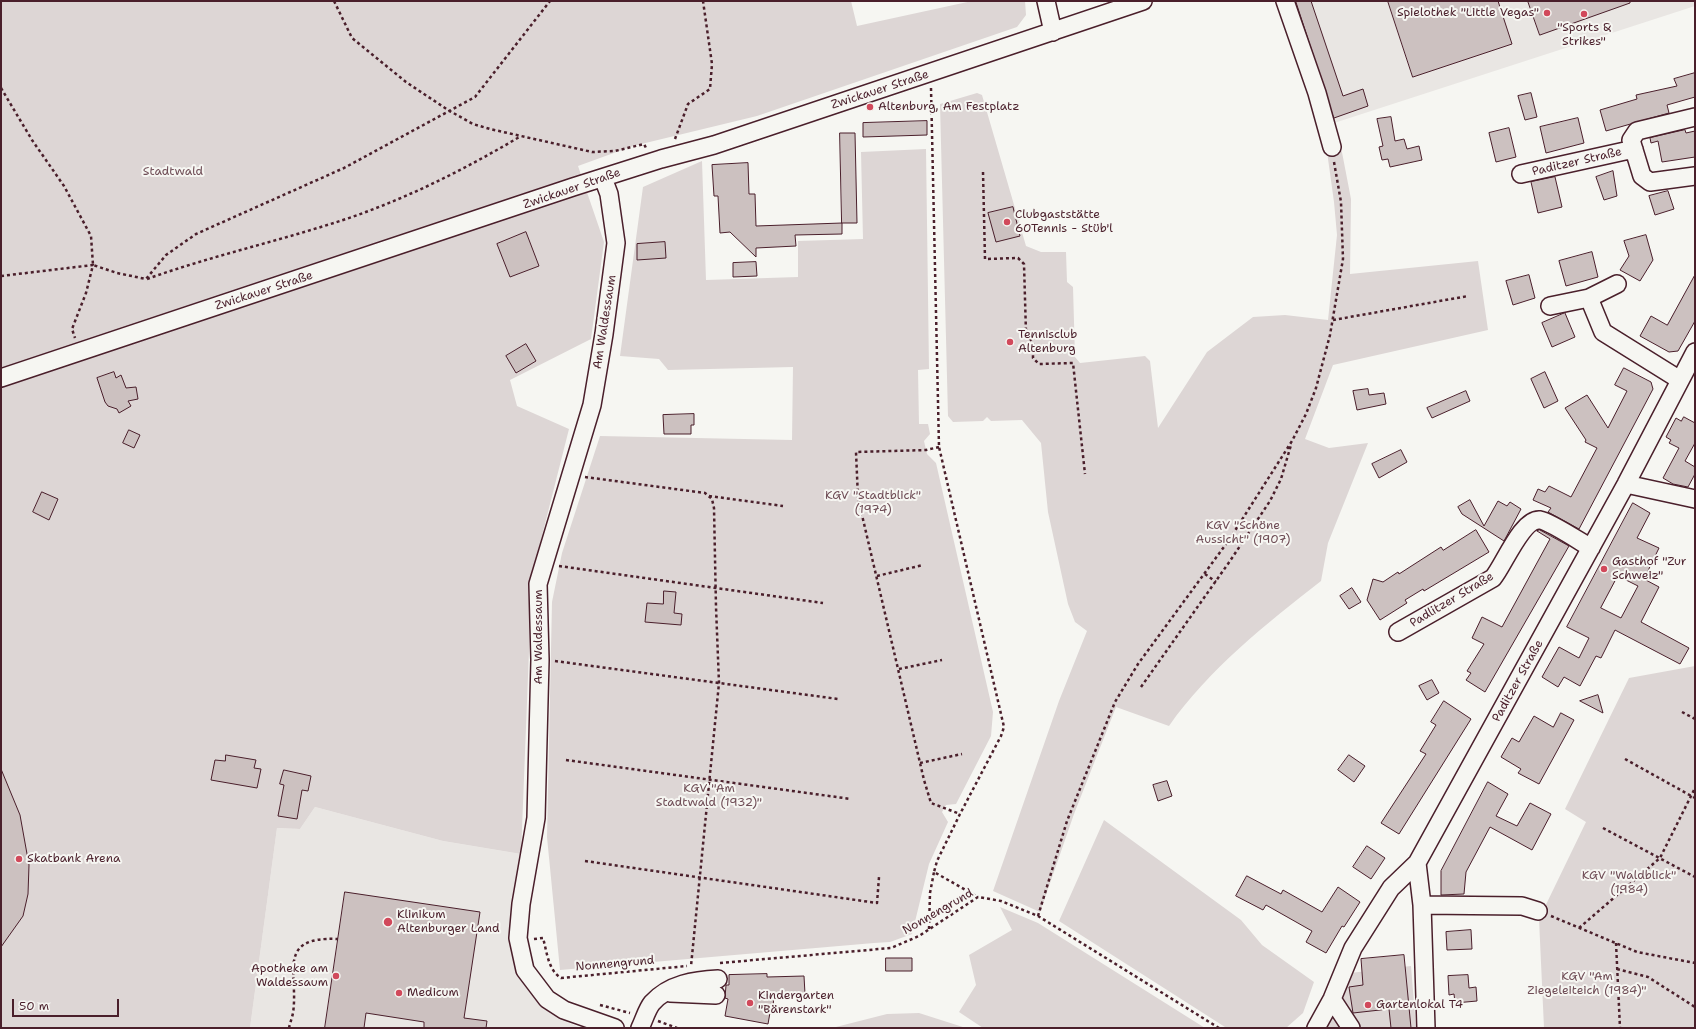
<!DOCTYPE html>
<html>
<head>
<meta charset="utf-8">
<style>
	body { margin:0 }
	#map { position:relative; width:1696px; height:1029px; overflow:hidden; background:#f6f6f2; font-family:"Shantell Sans",sans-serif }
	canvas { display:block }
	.frame { position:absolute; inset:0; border:2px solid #4a1f2b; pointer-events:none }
	.scale { position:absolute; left:12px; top:999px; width:107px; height:18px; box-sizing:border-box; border:2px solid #4a1f2b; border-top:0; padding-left:5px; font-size:12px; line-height:14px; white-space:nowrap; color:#4a1f2b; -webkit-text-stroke:3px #f6f6f2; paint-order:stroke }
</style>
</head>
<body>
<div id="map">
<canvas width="1696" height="1029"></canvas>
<div class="frame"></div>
<div class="scale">50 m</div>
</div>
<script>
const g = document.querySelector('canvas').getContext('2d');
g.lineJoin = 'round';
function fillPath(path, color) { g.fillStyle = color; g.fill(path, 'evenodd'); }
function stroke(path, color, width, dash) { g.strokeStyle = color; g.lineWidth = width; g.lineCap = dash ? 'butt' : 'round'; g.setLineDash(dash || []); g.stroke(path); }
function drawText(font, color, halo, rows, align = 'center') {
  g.font = font + ' "Shantell Sans",sans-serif'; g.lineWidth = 4; g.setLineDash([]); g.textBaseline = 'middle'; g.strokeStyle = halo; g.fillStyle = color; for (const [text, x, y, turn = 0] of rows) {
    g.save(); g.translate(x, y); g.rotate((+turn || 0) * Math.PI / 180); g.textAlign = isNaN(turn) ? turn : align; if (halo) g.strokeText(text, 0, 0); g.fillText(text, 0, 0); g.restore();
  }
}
fillPath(new Path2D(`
	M1289,1H1695V6L1331,124Z
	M315,807L443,841L521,854L512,908L509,942L516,967L533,995L556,1016L580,1028H250L277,828L300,829Z`), '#e9e6e3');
fillPath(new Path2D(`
	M1,1H851L857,26L972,1H1025L1026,15L1017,27L757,116L633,146L578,166L604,242L591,339L510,380L517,406L569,429L532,575L521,854L443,841L315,807L300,829L277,828L250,1028H1ZM526,233L539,266L510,277L498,244Z
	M977,93L982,95L1026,246L1041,252H1066L1067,282L1073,287L1075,357L1080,363L1145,356L1150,361L1158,428L1207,352L1253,317L1285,315L1328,320L1337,235L1334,202L1324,130L1340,142L1351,199L1350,274L1478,261L1488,330L1333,365L1305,439L1329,448L1368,443L1328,543L1321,581C1267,623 1208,670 1169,726L1116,707L1074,814L1040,912L993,891L1059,701L1087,631L1075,622L1068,604L1048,512L1041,443L1022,420L991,421L987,417L983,421L953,422L948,416L940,104Z
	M926,149L929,369L918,370L919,424H928L930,434L924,441L927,454L936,463L993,712L991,736L956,804L946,805L942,812L948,822L929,864L912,934L890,942L874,943L560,970L547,837L552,602L562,553L600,436L792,440L793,367L668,370L659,359L620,356L643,187L702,161L706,280L798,277V241L863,239L861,152Z
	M1695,666V1028H1544L1539,919L1586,822L1565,809L1629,678Z
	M1104,820L1241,920L1262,945L1314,982L1303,1013L1286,1028L1225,1027L1059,921Z
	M1000,907L1038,923L1205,1028H983L959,1012L976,985L969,955L1012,930Z
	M1411,966L1416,1028H1325L1350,973Z
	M919,1013L966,1028H832L887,1014Z`), '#ddd6d5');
const building = new Path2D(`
	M1296,1H1311L1343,96L1363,89L1368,106L1334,118Z
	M1388,1H1498L1512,44L1413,77Z
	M1528,1H1630V3L1540,35Z
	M1695,73V97L1667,105L1669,113L1606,131L1600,110L1637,99L1636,95L1677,86L1674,79Z
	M1531,93L1537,117L1525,120L1518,96Z
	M1391,117L1395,141L1404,139L1407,149L1419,146L1422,160L1390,167L1388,159L1382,160L1379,147L1383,146L1377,119Z
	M1578,118L1584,143L1546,153L1540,127Z
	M927,121V135L863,137V123Z
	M1509,128L1516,157L1496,162L1489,133Z
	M1685,130L1686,133L1695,131V157L1662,162L1658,141L1651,143L1650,138Z
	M840,133H855L857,223H842Z
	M748,163L749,194H755L756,226L842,223V234L795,235L796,246L756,248V257L730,232L720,233L718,196H714L712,165Z
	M1613,171L1617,196L1604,200L1596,177Z
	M1555,177L1562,207L1538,213L1531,182Z
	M1668,191L1674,209L1655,215L1649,196Z
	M1013,207L1020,236L996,242L988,213Z
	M526,232L539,266L510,277L497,244Z
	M1646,235L1653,260L1640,281L1620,270L1629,256L1624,241Z
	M665,242L666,258L637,260V244Z
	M1592,252L1598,277L1566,286L1559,261Z
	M756,262L757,276L733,277V263Z
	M1529,275L1535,298L1513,305L1506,281Z
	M1695,275V321L1678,351L1669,352L1640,336L1651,316L1667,325Z
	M1565,313L1575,337L1552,347L1542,323Z
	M526,344L536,361L516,373L506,356Z
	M1624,368L1651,382L1653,389L1579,529L1548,512L1551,508L1533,500L1538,489L1545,492L1549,486L1571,497L1597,448L1585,442L1586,440L1565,408L1587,395L1608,428L1627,391L1615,385Z
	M114,372L116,378L121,375L126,388L136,387L138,399L128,401L131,406L119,413L117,409L108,406L105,402L97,378Z
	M1545,372L1558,401L1544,408L1531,379Z
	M1368,389L1369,395L1384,393L1386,404L1357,410L1353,391Z
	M1466,391L1470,401L1432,418L1427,408Z
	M694,414V425H691V434H664L663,415Z
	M1684,417L1695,423V443L1685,461L1695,467V474L1688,487L1673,484L1663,478L1679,448L1669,443L1671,440L1666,437L1676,418L1681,421Z
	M129,430L140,435L134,448L123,443Z
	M1401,450L1407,462L1379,478L1372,464Z
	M42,492L58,499L49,520L33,512Z
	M1470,500L1484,526L1498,501L1507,506L1510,502L1521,509L1504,541L1462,514L1458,507Z
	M1633,503L1650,513L1637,538L1659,548L1644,579L1659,587L1641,622L1689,648L1680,664L1615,630L1601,658L1596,656L1580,686L1564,677L1558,687L1542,677L1559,647L1579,658L1589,638L1567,627ZM1618,576L1638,586L1621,618L1601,608Z
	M1476,530L1489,552L1424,591L1423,589L1405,600L1407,603L1380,620L1367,600L1373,579L1383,582L1398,572L1399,574L1441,547L1443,550Z
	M1540,530L1569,546L1485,692L1466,680L1471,673L1467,671L1484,644L1472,638L1482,617L1502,627L1550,539L1537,531Z
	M1352,588L1361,602L1349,609L1340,596Z
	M664,591L676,592L674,613L682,614L681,625L645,622L647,603L663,604Z
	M1432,680L1439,693L1427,700L1419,686Z
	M1598,695L1603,713L1580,701Z
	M1444,701L1471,719L1399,834L1381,823L1426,754L1420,751L1436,725L1431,722Z
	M1561,713L1574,720L1539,784L1518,773L1521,769L1501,757L1512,738L1519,742L1534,716L1553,727Z
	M226,755L256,760L254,768L261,769L257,788L211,780L215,760L225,761Z
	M1349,755L1365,766L1354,782L1338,770Z
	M1,769L20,815L29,865L28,894L23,916L1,947Z
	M284,770L311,776L308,791L302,790L297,819L278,816L284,785L280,784Z
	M1167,781L1172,796L1158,801L1153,785Z
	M1488,782L1508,794L1496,816L1517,826L1530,803L1551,814L1532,850L1490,827L1466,872L1464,894L1441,895V871Z
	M1367,846L1385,858L1371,879L1353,867Z
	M1247,876L1281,894L1283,890L1322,912L1338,887L1360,902L1344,927L1342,926L1326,953L1306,942L1312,931L1266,905L1263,910L1236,896Z
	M345,892L480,912L464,1018L487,1021L486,1028H424V1022L366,1013L364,1028H325Z
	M1471,930L1472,949L1447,950L1446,932Z
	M1404,955L1411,1028H1391L1389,1009L1353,1013L1349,987L1363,985L1361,959Z
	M886,958H912V971H886Z
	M767,974V977L804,976L805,994L774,995L773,1007H771L768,1024L725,1016L728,999L725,998L726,985H729V975Z
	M1468,975L1469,988L1476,987L1477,1001L1455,1003L1454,994L1449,995L1448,976Z`);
fillPath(building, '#ccc1c0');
stroke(building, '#4a1f2b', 1);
const minor = new Path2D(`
	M1046,1L1053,32
	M1285,1L1317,93L1332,147
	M1695,117L1637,131L1631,140L1642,176L1650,182L1695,176
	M1521,174L1634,149
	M603,178L609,194L616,243L604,334L592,405L538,584L540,660L536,818L521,904L518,938L525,970L547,999L564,1010L615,1028
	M1589,298L1617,284
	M1550,306L1589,298L1603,332L1680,380
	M1,378L573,187L661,159L714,145L1143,1
	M1626,484L1695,499
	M1398,632L1493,578C1504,565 1522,518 1540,520C1551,522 1579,541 1591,548
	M1417,863L1422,905L1426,1028
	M1422,905L1522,906L1538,911
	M670,993L716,995
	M1332,999L1351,1028
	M640,1028C644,1020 647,1009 652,1003C669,984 695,980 718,979
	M1316,1028L1332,999L1353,948L1391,888L1417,863L1626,484L1695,352`);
stroke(minor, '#4a1f2b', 20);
stroke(new Path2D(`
	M334,1L352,38L406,82L448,110L473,124L490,129L592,152L615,151L644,144L646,148
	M1,88L32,140L64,186L91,236L93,265L117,273L146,279L166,255L196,234L344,168L475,97L550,1
	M931,88L939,447L1004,727L1001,736L960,814L937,861L934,872L978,897
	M675,139L688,104L710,89L712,64L703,1
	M983,172L985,259L1018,258L1024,264L1026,333L1033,343V358L1039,364L1073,363L1085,474
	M1,276L93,265L86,293L72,329L75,338
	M147,279C214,255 284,240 352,217C412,196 467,168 521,136
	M1333,320L1468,296
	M939,447L926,450L856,452L858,498L924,780L931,803L960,814
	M585,477L705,493L712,499L714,508L716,607L719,683L691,966
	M709,496L783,506
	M559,566L823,603
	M1205,574L1216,582
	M877,576L923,565
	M555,661L838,699
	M899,669L942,660
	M1141,687L1230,561L1270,501L1281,479L1291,445
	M1682,712L1695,719
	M1625,759L1695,798
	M566,760L851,799
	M920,763L962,754
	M1603,828L1695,877
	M585,861L877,903L879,877
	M1038,916L1067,821L1115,702L1138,664L1229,540L1292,441L1306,414L1316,388L1330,335L1343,259L1341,202L1334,162
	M1551,916L1637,952L1695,963
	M1579,928L1660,858L1695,788
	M929,929L930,893L934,872
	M534,939L543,938C547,952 548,970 561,978L687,966
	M1616,943L1620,1028
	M720,963L891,948L919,936L978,897L1001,901L1038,916L1219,1028
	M1617,969L1648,977L1695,1007
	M600,1005L630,1013
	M658,1021L677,1028
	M289,1028C290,1023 292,1018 293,1013C299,974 275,936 338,939`), '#4a1f2b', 2.5, [3, 3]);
stroke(minor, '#f6f6f2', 17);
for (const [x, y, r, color] of [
	[1547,13,4,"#d1495b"],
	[1584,14,4,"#d1495b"],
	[870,107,4,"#d1495b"],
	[1007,222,4,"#d1495b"],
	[1010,342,4,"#d1495b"],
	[1604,569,4,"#d1495b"],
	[19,859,4,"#d1495b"],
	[388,922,5,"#d1495b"],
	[336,976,4,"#d1495b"],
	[399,993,4,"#d1495b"],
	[750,1003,4,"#d1495b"],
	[1368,1005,4,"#d1495b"]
]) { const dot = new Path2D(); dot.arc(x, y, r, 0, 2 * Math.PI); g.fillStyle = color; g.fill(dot); stroke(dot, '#f6f6f2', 1.5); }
drawText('12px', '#4a1f2b', '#f6f6f2', [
	["Spielothek \"Little Vegas\"",1539,13,"right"],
	["\"Sports &",1584,28,"center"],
	["Strikes\"",1584,42,"center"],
	["Altenburg, Am Festplatz",878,107],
	["Clubgaststätte",1015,215],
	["60Tennis - Stüb'l",1015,229],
	["Tennisclub",1018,335],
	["Altenburg",1018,349],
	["Gasthof \"Zur",1612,562],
	["Schweiz\"",1612,576],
	["Skatbank Arena",27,859],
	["Klinikum",397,915],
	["Altenburger Land",397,929],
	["Apotheke am",328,969,"right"],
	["Waldessaum",328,983,"right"],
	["Medicum",407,993],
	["Kindergarten",758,996],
	["\"Bärenstark\"",758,1010],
	["Gartenlokal T4",1376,1005]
], 'left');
drawText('12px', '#4a1f2b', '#f6f6f2', [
	["Zwickauer Straße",880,90,-18],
	["Paditzer Straße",1577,162,-13],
	["Zwickauer Straße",572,189,-19],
	["Zwickauer Straße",264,291,-18],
	["Am Waldessaum",605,322,-81],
	["Padlitzer Straße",1452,600,-31],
	["Am Waldessaum",539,637,-90],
	["Paditzer Straße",1518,681,-61],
	["Nonnengrund",938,912,-30],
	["Nonnengrund",615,964,-5]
]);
drawText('12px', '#6f4d56', '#f6f6f2', [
	["Stadtwald",173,172],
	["KGV \"Stadtblick\"",873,496],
	["(1974)",873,510],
	["KGV \"Schöne",1243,526],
	["Aussicht\" (1907)",1243,540],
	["KGV \"Am",709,789],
	["Stadtwald (1932)\"",709,803],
	["KGV \"Waldblick\"",1629,876],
	["(1984)",1629,890],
	["KGV \"Am",1587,977],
	["Ziegeleiteich (1984)\"",1587,991]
]);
</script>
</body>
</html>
